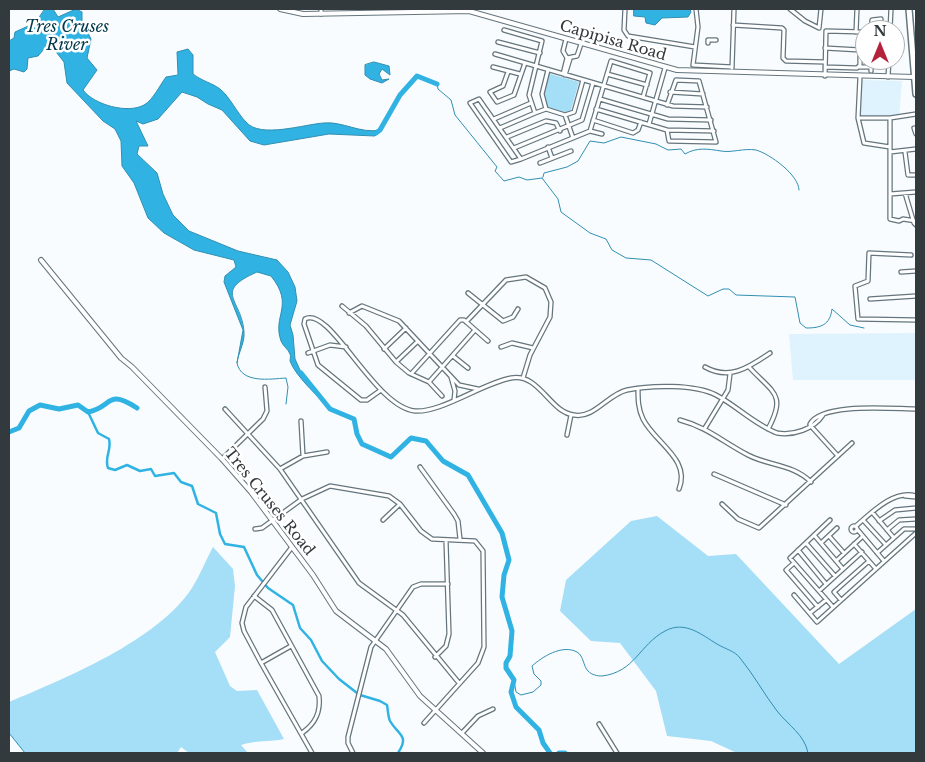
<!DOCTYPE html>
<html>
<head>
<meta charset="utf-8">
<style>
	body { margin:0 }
	#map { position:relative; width:925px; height:762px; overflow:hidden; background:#f8fcfe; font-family:"Libre Baskerville",serif }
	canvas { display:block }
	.frame { position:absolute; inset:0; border:10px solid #333a3d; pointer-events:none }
	.north { position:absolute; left:855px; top:20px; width:50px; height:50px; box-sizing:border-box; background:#fff; border:1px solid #adb0b1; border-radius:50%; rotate:0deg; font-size:14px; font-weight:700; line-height:20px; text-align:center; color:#333a3d }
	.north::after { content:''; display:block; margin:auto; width:18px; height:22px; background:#b4223b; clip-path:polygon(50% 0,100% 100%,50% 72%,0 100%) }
</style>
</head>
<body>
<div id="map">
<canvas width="925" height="762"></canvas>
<div class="frame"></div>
<div class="north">N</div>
</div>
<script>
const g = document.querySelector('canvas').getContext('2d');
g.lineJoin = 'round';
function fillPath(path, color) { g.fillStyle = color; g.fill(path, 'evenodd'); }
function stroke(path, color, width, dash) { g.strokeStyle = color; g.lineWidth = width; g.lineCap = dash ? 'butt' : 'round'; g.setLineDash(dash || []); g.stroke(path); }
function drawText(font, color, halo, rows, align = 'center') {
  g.font = font + ' "Libre Baskerville",serif'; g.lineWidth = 5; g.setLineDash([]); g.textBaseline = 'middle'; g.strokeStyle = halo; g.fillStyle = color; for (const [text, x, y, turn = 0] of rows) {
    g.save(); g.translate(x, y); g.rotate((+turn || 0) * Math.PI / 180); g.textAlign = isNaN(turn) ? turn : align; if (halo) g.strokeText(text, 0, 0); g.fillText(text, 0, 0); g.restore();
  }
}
fillPath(new Path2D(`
	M862,80L902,81L899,117L860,116Z
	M916,333V380H793L789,334Z`), '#def3fd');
fillPath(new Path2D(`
	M547,73L579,82L571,110L566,113L547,108L542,94Z
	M657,516L708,556L736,554L839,664L916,609V753H737L711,741L667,736L656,691L620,643L591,641L560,611L566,580L631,521Z
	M213,547L233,569L235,586L230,637L215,652L230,686L237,691L257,690L284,739C270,742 255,740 241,745L248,753H189L181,747L177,753H25L9,733V702C66,678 157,641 192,588C200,575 206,560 213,547Z`), '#a5def7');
const water = new Path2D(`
	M45,9H53L58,17L76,9L82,12V21L91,39L87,58L97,70L83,90C94,105 128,114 144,105C153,100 160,85 166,77L178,75L177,52L188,49L193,55V74C202,81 212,83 220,89C230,97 237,113 246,122C260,139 305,124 324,123C342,121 361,134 380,130L375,136L329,134L264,145L250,141L222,110L208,104L197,97L182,92L158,119L143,124L136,121L148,146H139L137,154L157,173L163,194L173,215L189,231L238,251L277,260L288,272L295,287L297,301L290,325L293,335L295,359L304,379L330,409C318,396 296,377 290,361C290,359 291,356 290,354C288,349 283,346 281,341C272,315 295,306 271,276L257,272C212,292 242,299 244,332C245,343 238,353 237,363L243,330L224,282L225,276L236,267L234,260L194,250L164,233L148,218L134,183L122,166L121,141L115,129L103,121L67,83L64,62L53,48L44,49L38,56L28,58L27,69L24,72L14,69L9,71V41L14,38L15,32L35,23Z
	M634,9H690L691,12L688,17L662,18L655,25L646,23L645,17L634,16Z
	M374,62L389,66L390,75L382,69L379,74L382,80L389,79L382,83L370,79L365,75V65Z`);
fillPath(water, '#30b3e3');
stroke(water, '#318fb1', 1);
stroke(new Path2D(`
	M437,84L438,89L451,100L455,115L497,167L495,171L504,181L519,177L527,180L542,178
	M543,177L544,173L567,167L578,161L590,141L604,143L621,137L656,144L668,150L681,149L685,154C697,147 708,149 721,151C731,153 744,148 756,150C770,154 799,175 799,190
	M542,178L558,199L561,212L590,233L606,239L612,250L626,258L651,260L708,296L723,289H729L736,295L795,297L800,323L806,328C821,328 830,325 832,309L850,325L864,328
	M237,363C241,384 270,379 286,378L288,387L286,404
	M514,680L516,692L521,695L533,692L541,685V681L534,674L532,666C542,657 562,644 577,652C584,656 583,666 588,671C592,675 597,676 602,676C635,672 639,645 665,631C685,620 702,635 717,644C725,649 735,651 740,658C754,675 764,694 777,711C788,725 805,735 808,753
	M9,733L25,753`), '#318fb1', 1);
stroke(new Path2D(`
	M88,412L98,433L109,439C112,450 104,457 108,468L115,470L127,465L140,471L151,469L155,476L174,473L181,482L192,486L198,504L216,513L220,534L225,544L244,547L257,575L268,588L293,605L300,628L311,640L322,661L339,679L357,693
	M360,695L380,701L387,705C388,710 388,717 390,721C398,735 410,735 398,753`), '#30b3e3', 2.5);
stroke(new Path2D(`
	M376,133L380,130L400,95L417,76L437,84
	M301,373L330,409L354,419L357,434L362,444L391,457L411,438L426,441L443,461L468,475L502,533L509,560L504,575L502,597L512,631L510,656L506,663V668L514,680L511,692L516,707L539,730L543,743L550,753
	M9,432L19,428L29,411L40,405L59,409L78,405L88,412C113,407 106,388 137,408
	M559,753H565`), '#30b3e3', 5);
const street = new Path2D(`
	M321,9V14
	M625,9L624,30L628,36L695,47
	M696,9L698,27L693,65L732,67
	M790,9L805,21L819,28L821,9
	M733,25L782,28L784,30L783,58L786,61L825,62
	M504,30L542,41L529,95L535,113L546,109L542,94L548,70
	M871,30L872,20L881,19
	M890,30L891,9
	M856,32L857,9
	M566,39L563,51L567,58L577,56L581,44
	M498,42L540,53
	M708,43V40H716
	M495,54L673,106L707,107
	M493,67L520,74
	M825,67L857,68L860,65V50L825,48
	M859,67H871
	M732,68L734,9
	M871,71V60
	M508,72L503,86L490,92L497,102L514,95L525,63
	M563,74L567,58
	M607,74L647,85
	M565,75L570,59
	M825,76L826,31L865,32
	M860,77L858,118H890V219L899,221L903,219L916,221
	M888,77L889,60
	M670,92L703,94
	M600,99L668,119L711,120
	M667,105L676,80L699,81L716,142L669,141L667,130
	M546,109L565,115L574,112L583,80
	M596,109L667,130L714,131
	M565,115L573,138
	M858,118L864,143L890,147
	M890,118L916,114
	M494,119L531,103
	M593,120L633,133L638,130L641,122
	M649,124L665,68
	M500,128L535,113
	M914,128L916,134
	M590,131L611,61L650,73L643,97
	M507,137L546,121L556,123L560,131
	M548,147L552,158
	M514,148L582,120L593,83
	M890,152L916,149
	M905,152L908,175H916
	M521,159L479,99L470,103L511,162L521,159L590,131L602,134
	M540,163L571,151
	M905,193L914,223L916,225
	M890,194L916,192
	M911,255L869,253L868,281L855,286L858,319L916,320
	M901,272L916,271
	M468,293L503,321L513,317L518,309
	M870,299L916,296
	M342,306L366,326L396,362L409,373L429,382L442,396
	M349,313L362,306L399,321L459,385L478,389
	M466,322L506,280L526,277L545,288L551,302L550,317L530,355L523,378
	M501,347L512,343L533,348
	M384,349L406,328
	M308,353L330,345L346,347
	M453,356L468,368
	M396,362L418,341
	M705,367C730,381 749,367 770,353
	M749,367C773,393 787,394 768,429
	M411,374L460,320H464L488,341
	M451,377L455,391L454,400
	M429,382L475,330
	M638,388C638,399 638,409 643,419C655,443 691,459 679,489
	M381,390L367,400H361L318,365L304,324L305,319C330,305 374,407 415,411C441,413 483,383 511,378C540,373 549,412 574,415C594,419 608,394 627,390C650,385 695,384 716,395C737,406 755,425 777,433C793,436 814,429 823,415
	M225,409L280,469L359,583L403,615L459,683
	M680,420C707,427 723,442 748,455C769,466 793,464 811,482
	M301,421L303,456
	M810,424C822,402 893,409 916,409
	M810,425L838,456
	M705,428L728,390L730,374
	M567,435L571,415
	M222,459L263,419L267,411L265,387
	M420,467L454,514L458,521L460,539
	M280,469L303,456L327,452
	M714,474L786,505
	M905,496L916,497
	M722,504L738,519L759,528L852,443
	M872,512L894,538
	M383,520L400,504L421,531L432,539L475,541L483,551L484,647L478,663L424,723
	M830,520L790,558L833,607
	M863,520L886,545
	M879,521L895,510L916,508
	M856,526C871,513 894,489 916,496
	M851 529a3 3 0 1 1 6 0a3 3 0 1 1-6 0Z
	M255,529L262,528L302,499L330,486L389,496L400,504
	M857,529L884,561
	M887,530L899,520L916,519
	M814,535L843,569
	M829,536L844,553
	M806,543L835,576
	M821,543L837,528
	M854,544L876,569
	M292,547L246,607L242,623L244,631L261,663L312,753
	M798,550L826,584
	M877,553L904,529H916
	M836,561L863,536
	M794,563L786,570L818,607
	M819,591L862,552
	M794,595L817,622L916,533
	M254,596L272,610L319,696C321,713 315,724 302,733
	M841,600L834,592L869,561
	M810,613L826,600
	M435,657L446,646L449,634L446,541
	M261,663L291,646
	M599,724L617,753
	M462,733L478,716L493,709
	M353,753L348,743V737L371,647L413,587L421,584H448`);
const secondary = new Path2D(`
	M280,9L303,14L469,11L677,70L914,77
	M41,260L121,358L132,367L222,459L251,492L313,575L336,611L386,649L420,696L483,753`);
const primary = new Path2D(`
	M909,9L916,94`);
stroke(street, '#65757d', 5.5);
stroke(secondary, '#65757d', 6);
stroke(primary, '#65757d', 8);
stroke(street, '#fff', 3);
stroke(secondary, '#fff', 4);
stroke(primary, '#fff', 5);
drawText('15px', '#333a3d', '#fff', [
	["Capipisa Road",613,41,16],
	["Tres Cruses Road",269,502,51]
]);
drawText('italic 16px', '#00394c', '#fff', [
	["Tres Cruses",67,27],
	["River",67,45]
]);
</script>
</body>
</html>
